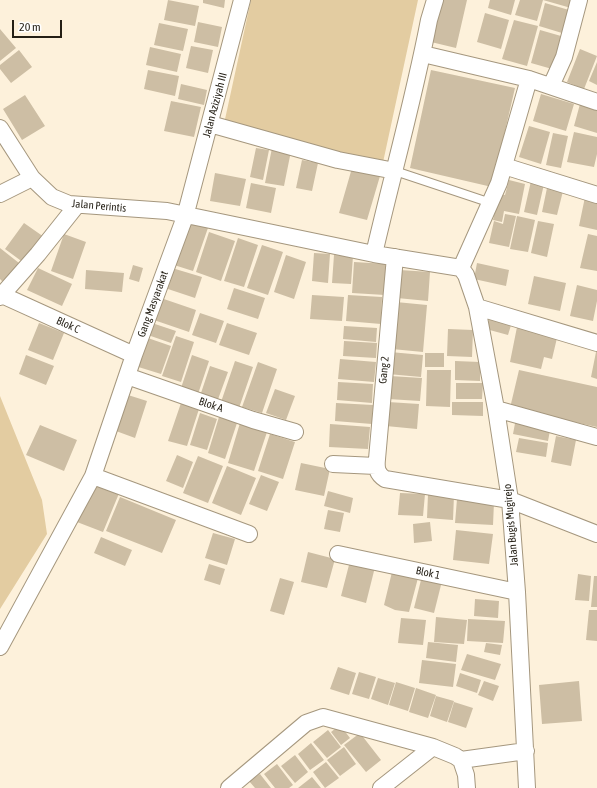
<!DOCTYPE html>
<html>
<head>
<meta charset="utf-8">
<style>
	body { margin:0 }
	#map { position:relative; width:597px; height:788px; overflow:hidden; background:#fdf1db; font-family:"Asap Condensed",sans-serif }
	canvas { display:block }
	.scale { position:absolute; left:12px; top:20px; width:50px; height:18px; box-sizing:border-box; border:2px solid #241f15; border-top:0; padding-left:5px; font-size:12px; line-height:14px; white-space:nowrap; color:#241f15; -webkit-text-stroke:3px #fff; paint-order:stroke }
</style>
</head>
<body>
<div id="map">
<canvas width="597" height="788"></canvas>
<div class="scale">20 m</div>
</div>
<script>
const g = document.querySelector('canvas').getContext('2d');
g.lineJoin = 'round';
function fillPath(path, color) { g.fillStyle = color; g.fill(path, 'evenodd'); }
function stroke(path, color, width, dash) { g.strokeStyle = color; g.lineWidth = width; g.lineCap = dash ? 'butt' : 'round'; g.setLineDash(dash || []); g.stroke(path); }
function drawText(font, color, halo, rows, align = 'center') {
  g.font = font + ' "Asap Condensed",sans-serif'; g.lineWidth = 3; g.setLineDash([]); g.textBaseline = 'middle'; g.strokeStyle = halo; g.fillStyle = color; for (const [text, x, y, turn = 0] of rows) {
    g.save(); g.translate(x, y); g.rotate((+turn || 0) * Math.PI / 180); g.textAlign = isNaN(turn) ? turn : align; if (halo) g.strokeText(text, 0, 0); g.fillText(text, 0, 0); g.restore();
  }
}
fillPath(new Path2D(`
	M251,0H418L382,167L222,133Z
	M0,396L42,500L47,534L0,609Z`), '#e3cca1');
fillPath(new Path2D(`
	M168,0L199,6L195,26L164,20Z
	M203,0H225L224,8L203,3Z
	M441,0H467L456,48L431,42Z
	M490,0H515L511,15L488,8Z
	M520,0H543L537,21L515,15Z
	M543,0H573L571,8Z
	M545,3L569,10L562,33L539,26Z
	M485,13L509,20L501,49L477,42Z
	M514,20L538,26L527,66L502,59Z
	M198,22L222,27L218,47L194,42Z
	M159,23L188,29L183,51L154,45Z
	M0,29L16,48L0,61Z
	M540,30L561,36L552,69L531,63Z
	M191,46L213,50L208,73L186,68Z
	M150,47L181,54L177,72L146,65Z
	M580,49L597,56L584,89L567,82Z
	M19,50L32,67L11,83L0,69V65Z
	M597,62V85L589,81Z
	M148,70L179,76L175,96L144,89Z
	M431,70L515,88L492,187L410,168Z
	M181,84L207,90L204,105L178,99Z
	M541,94L574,104L566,131L533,121Z
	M25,95L45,126L22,140L3,109Z
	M171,101L201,107L194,137L164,131Z
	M580,104L597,109V133L574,126Z
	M529,126L550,132L541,164L519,157Z
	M574,132L597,137V154L594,167L567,162Z
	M553,133L568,136L561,168L546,165Z
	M256,148L269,150L263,180L250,177Z
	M272,148L291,151L284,186L265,183Z
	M302,160L318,163L312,191L296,188Z
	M352,168L380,176L367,220L339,213Z
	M215,173L246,179L240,206L210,201Z
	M509,180L525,184L519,214L504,211L502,222L493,220L499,194L505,195Z
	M531,181L544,184L537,215L524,212Z
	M251,183L276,188L271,213L246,208Z
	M547,188L563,191L557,215L542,212Z
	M585,197L597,200V230L579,226Z
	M505,214L516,216L509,247L489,243L494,221L503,224Z
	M517,216L535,220L528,252L510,249Z
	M189,218L209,225L193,271L174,265Z
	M538,221L554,224L547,257L531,253Z
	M24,223L44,237L24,263L5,249Z
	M209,232L235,241L221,281L196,272Z
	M64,234L86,242L73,279L51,271Z
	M588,234L597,236V271L580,268Z
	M238,238L258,245L244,287L224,281Z
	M262,245L283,252L268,295L247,288Z
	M0,248L19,263L3,282L0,279Z
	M314,253L330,254L328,283L312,281Z
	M286,255L306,262L294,299L274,292Z
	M334,255L353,256L351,284L332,283Z
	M354,262L387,264L385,295L352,293Z
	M477,263L509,270L506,286L474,279Z
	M133,265L143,268L139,282L129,279Z
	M38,268L72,284L62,306L27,290Z
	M172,268L202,277L195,298L165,288Z
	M86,270L124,273L122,292L85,289Z
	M400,270L430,272L428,301L397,298Z
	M534,276L566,283L560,311L528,304Z
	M577,285L597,290V301L593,321L570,316Z
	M234,288L265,298L258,319L227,309Z
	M312,295L344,297L342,321L310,319Z
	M348,295L382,297L381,324L346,321Z
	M158,297L196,310L189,332L151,319Z
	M396,302L427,305L423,352L392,349Z
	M200,313L224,321L216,343L192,335Z
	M490,316L512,322L508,335L486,329Z
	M149,322L176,331L171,343L145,334Z
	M39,323L64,333L53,360L28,350Z
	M227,323L257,333L249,355L219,345Z
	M344,326L377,328L376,342L343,339Z
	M517,327L557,338L552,359L544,357L541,369L510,362Z
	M448,329L473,330L472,357L447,356Z
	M142,336L171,346L161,374L132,365Z
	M176,336L194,342L181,382L162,376Z
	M344,341L377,343L376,358L343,356Z
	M390,352L423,355L421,377L388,374Z
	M596,352H597V379L591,377Z
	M425,353H444V367H425Z
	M26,355L54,366L46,385L19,374Z
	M192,355L209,361L198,394L181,388Z
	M340,359L376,362L374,382L338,379Z
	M235,361L253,367L239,408L221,402Z
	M455,361L480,362V381L455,380Z
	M258,362L277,369L262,413L242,407Z
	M210,366L228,372L217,402L200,396Z
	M427,370H451L450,407L426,406Z
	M519,370L597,387V427L510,408Z
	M390,376L422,378L420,401L388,399Z
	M338,382L373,384L372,403L337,400Z
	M456,383H483L482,399H456Z
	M275,389L295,396L286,420L266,413Z
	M128,395L147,401L135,438L116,431Z
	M388,402L419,404L417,429L386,426Z
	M452,402H483V416L452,415Z
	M181,403L199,409L187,446L168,441Z
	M336,403L373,405L372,424L335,421Z
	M200,413L217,419L207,450L190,445Z
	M219,417L237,423L225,459L208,453Z
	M516,418L551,425L548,441L513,434Z
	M240,423L267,432L254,471L228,463Z
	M330,424L370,427L368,449L329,447Z
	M40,425L77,440L64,471L26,455Z
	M270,434L295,442L283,479L258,471Z
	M556,436L576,440L571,466L551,462Z
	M519,438L548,443L546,457L516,452Z
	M177,455L193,462L183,488L166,481Z
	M198,456L223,466L208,503L183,493Z
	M301,463L330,469L324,496L295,490Z
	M227,466L256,478L241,515L212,503Z
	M261,475L279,482L267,511L249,504Z
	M94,481L120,491L103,532L77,522Z
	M328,491L353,498L350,513L324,506Z
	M400,493L425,494L423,516L398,515Z
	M428,494L454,495L453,520L427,518Z
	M120,497L176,520L162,553L106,531Z
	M457,499L494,502L493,525L455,523Z
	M328,510L344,513L340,532L324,529Z
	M430,522L432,541L414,543L413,524Z
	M456,530L493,534L489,564L453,560Z
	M213,533L235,539L227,565L205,558Z
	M101,537L132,550L125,566L94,553Z
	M308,552L335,559L327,588L301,582Z
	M350,561L375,567L366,603L341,596Z
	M209,564L225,569L220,585L204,580Z
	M392,572L418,578L409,612L395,610L384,605Z
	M578,574L591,576L589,601L575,600Z
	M422,576L442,581L434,613L414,608Z
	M594,576H597V607H591Z
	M280,578L294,582L284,615L270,611Z
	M475,599L499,601L498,618L474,616Z
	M589,610H597V641L586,640Z
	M436,617L467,620L464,644L434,642Z
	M401,618L426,620L423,645L398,643Z
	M468,619L505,621L503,643L467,641Z
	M428,642L458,645L456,662L426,658Z
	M486,643L502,645L500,655L484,652Z
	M467,654L501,664L495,680L461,670Z
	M422,660L456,664L453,687L419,683Z
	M338,667L356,673L349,695L330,689Z
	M359,672L376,677L369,699L352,694Z
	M460,673L481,680L477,693L456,686Z
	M378,678L395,683L388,705L371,699Z
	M484,681L499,686L493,701L478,695Z
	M579,681L582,721L542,724L539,685Z
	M396,682L415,688L408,711L389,705Z
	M416,688L436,695L428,718L409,712Z
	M436,696L454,701L447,722L430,716Z
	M454,702L473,708L466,728L448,722Z
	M340,725L350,738L341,745L331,732Z
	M328,730L341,747L327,758L313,742Z
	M360,733L381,760L366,772L344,745Z
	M311,743L324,760L310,770L298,754Z
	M344,747L356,764L340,776L327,760Z
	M295,755L308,772L295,783L281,766Z
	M326,762L339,778L325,788L313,772Z
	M277,764L293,785L289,788H275L264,774Z
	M260,774L271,788H255L249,781Z
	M312,777L321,788H298Z`), '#cdbea4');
const service = new Path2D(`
	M395,171L491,203`);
const minor = new Path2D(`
	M423,54L529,79L597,102
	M551,86L564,57L579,0
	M210,124L338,160L395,171
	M0,128L32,178L52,197L69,204L167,211L374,254L461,268
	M504,166L597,195
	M0,194L32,178
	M187,209L242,0
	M374,254C392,176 414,99 429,20L435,0
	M395,257L377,459C376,468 377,474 385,479L510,500L597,534
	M461,268L466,275L477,307L496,409L510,500L517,592L527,788
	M461,268L499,183L529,79
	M2,295L134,355
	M0,297L38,254L77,205
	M477,307L597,343
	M127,376L253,420L295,432
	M496,409L597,437
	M333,464L376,466
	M93,476L249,534
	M338,554L517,592
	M0,647L93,476L134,355L186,214
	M461,760L526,751
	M229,788L306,723L323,717L433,747L455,756L461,760L466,775L467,788
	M381,788L433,747`);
stroke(service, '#a5977e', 10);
stroke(minor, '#a5977e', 18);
stroke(service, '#fff', 8);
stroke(minor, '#fff', 16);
drawText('11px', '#241f15', '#fff', [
	["Jalan Aziziyah III",215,105,-75],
	["Jalan Perintis",99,206,5],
	["Gang Masyarakat",153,304,-70],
	["Blok C",68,325,24],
	["Gang 2",384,370,-85],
	["Blok A",211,405,19],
	["Jalan Bugis Mugirejo",511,525,-95],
	["Blok 1",428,573,12]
]);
</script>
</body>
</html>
